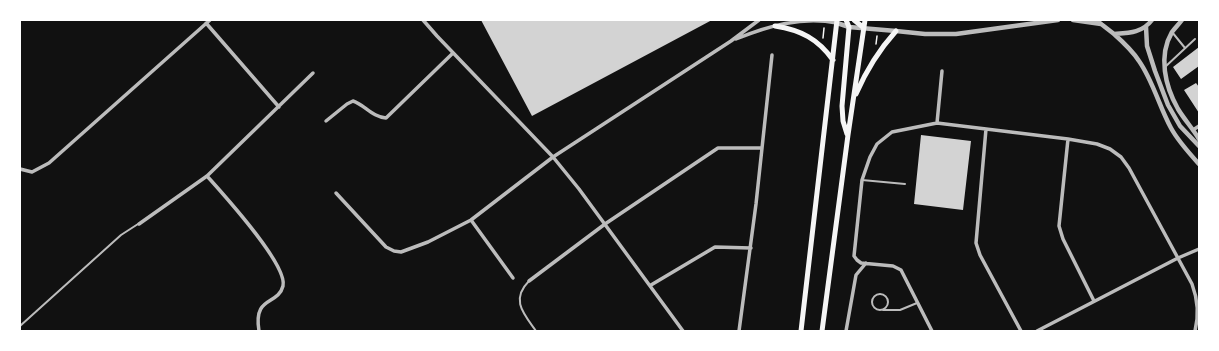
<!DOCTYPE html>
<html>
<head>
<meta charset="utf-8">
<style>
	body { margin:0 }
	#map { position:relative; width:1219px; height:351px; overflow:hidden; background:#111; font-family:Mulish,sans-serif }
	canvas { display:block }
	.frame { position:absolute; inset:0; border:21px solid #fff; pointer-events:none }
</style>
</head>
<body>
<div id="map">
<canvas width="1219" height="351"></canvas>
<div class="frame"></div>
</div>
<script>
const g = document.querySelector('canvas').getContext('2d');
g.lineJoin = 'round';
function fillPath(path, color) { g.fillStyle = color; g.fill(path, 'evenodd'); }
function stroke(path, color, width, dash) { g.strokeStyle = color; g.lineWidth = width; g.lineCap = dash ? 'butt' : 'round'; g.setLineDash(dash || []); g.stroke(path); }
fillPath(new Path2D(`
	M481,20H712L532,116Z
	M1199,47V66L1181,79L1173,67Z
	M1196,83L1199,87V113L1184,90Z
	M921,135L971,141L963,210L914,204Z`), '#d3d3d3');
stroke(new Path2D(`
	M823,38L824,28
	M876,44L877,36`), '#f5f5f5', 1.5);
stroke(new Path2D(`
	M1172,32L1185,48
	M1165,67L1195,39
	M862,180L905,184
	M529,281C510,300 524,314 536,331
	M872 302a8 8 0 1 1 16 0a8 8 0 1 1-16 0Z
	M883,310H900L917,303
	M20,326L121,235L138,224`), '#bcbcbc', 2);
stroke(new Path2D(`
	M423,20L437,36L553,157L579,189L683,331
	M206,23L279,107
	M736,39C768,26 802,16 837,23
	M326,121L347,104L353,101C365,105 372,117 386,118L453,53
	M937,123L942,71
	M986,129L976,243L980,255L1021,331
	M1193,130L1199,126
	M1068,139L1059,226L1063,239L1094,301
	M20,169L32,172L49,163L210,20
	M207,176C223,194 288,265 283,286C278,306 253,295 259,331
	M336,193L386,247L394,251L401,252L428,242L471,220L553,157L731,41L759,20
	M471,220L513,278
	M139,224L207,176L313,73
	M529,281L605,224L718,148H762
	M651,285L715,247L751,248
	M739,331L756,204L772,55
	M846,331L856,275L866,263
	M932,331L901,270L893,266L861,263L857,260L854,256L862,180L870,157L877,144L892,132L937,123L1068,139L1097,144L1110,149L1121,157L1129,168L1192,284C1198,300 1199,315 1195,331
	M1037,331L1178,258L1199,249`), '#bcbcbc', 3.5);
stroke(new Path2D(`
	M1073,20L1101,24
	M1096,20L1114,34C1129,33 1142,33 1152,20
	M1182,20C1179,24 1175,28 1172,32C1158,56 1165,86 1178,109C1184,119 1193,129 1199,139
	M837,23L849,27L896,31L925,34H956L1058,20
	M1146,27L1147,46L1155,71L1168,105L1180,126L1199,146
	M1114,34C1123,42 1132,50 1139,61C1153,81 1159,106 1171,128C1178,141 1189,153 1199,164`), '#bcbcbc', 4.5);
stroke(new Path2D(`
	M846,20L849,27L842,106L843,121L847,134
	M854,20L864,28
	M775,26C801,30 818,39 833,60
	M856,94C866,71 878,51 896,31
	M801,331L837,20
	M822,331L848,135L865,20`), '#f5f5f5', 5);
</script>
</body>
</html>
